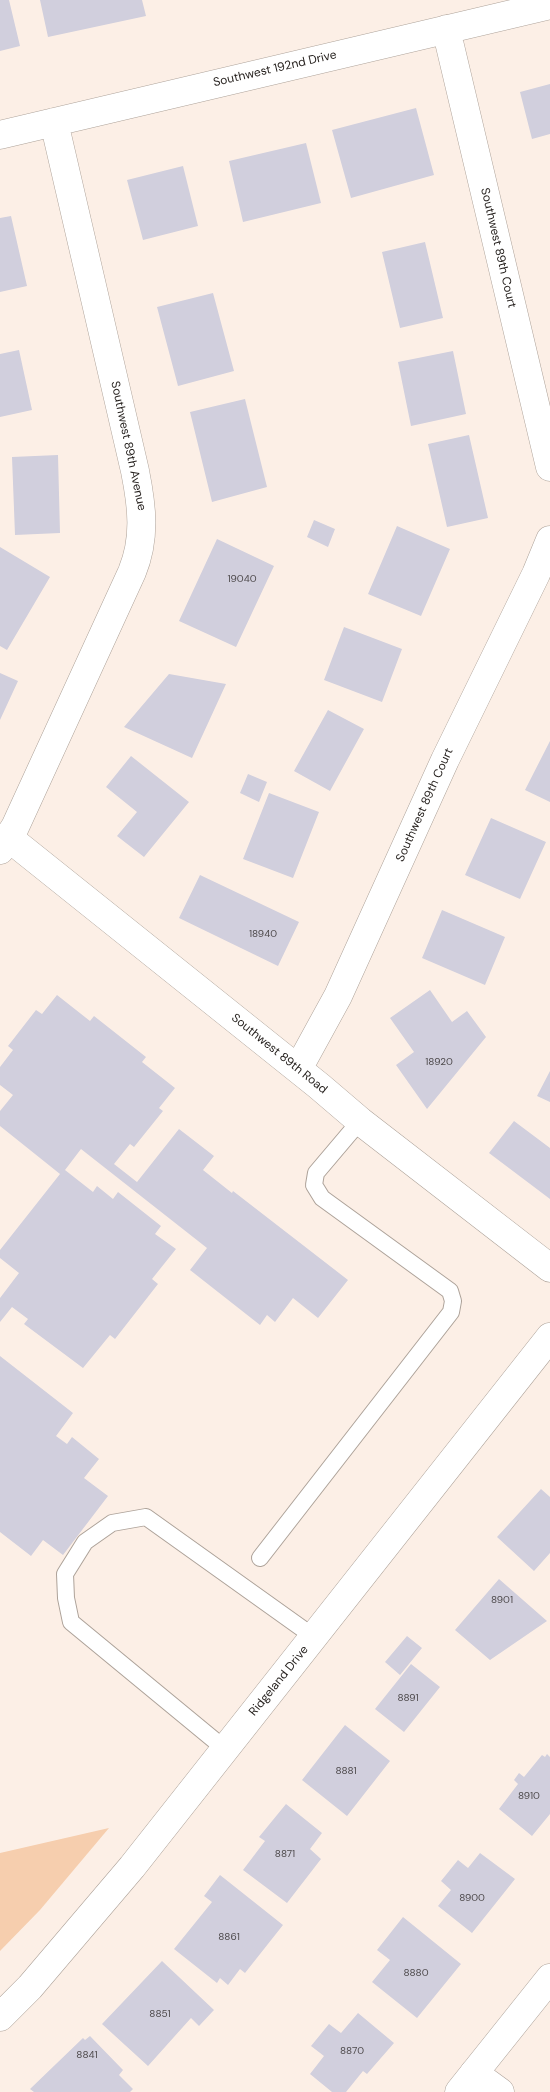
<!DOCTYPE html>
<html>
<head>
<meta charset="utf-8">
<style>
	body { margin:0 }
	canvas { display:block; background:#fcefe6 }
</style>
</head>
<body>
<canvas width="550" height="2092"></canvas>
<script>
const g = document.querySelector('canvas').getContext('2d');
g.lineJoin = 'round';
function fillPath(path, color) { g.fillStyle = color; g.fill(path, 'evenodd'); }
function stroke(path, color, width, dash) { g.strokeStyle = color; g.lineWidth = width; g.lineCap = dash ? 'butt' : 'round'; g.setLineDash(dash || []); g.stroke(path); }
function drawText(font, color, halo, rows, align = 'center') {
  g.font = font + ' "DM Sans",sans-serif'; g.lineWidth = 4.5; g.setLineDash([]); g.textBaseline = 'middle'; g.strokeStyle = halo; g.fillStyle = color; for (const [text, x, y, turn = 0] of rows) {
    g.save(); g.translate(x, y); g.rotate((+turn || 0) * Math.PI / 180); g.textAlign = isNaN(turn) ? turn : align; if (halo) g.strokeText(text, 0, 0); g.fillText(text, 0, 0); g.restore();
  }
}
fillPath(new Path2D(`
	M109,1828L40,1910L0,1951V1853Z`), '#f6ceae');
fillPath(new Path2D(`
	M0,0H9L20,46L0,51Z
	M40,0H142L146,16L48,37Z
	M550,84V134L532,139L520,92Z
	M416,108L434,175L351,198L332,130Z
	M306,143L321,203L243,222L229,161Z
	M183,166L198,226L143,240L127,180Z
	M11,216L27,286L0,292V218Z
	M425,242L443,318L400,328L382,252Z
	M213,293L234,371L178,386L157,307Z
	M19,350L32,410L0,417V354Z
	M453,351L466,414L411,426L398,362Z
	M245,399L267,487L212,502L190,412Z
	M469,435L488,518L447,527L428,444Z
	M58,455L60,533L15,535L12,457Z
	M314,520L335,529L328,547L307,537Z
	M397,526L450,549L421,616L368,594Z
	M217,539L274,566L236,647L179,621Z
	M0,547L50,577L7,650L0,646Z
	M344,627L402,649L382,702L324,680Z
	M0,673L18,681L0,720Z
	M169,674L226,684L192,758L124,727Z
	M328,710L364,729L330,791L294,771Z
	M550,741V802L525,790Z
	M131,756L189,802L144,857L117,836L137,812L106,787Z
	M248,774L267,782L259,802L240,793Z
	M269,793L319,812L293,878L243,859Z
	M491,818L546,842L520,899L465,875Z
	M200,875L299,922L278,966L179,918Z
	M442,910L505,937L485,985L422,958Z
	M430,990L452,1022L467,1011L486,1037L427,1109L396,1065L414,1052L390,1018Z
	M57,995L90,1021L94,1016L146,1057L142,1062L175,1088L159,1108L163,1111L134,1147L130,1144L114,1164L137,1182L179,1129L214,1156L203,1170L232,1193L233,1191L348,1280L318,1318L293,1298L275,1322L267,1315L260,1325L190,1270L207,1248L81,1149L65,1170L93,1192L97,1186L113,1199L118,1192L161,1226L155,1234L176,1249L152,1279L158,1284L115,1339L110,1335L83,1368L24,1324L28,1319L12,1307L0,1322V1298L19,1273L0,1258V1250L60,1174L0,1126V1111L13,1095L0,1085V1067L13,1050L8,1046L36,1010L42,1014Z
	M550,1071V1102L537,1096Z
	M514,1121L550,1148V1199L489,1153Z
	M0,1356L73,1413L56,1436L67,1444L72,1437L99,1459L84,1478L108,1496L63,1555L43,1540L31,1556L0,1532Z
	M541,1489L550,1497V1553L534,1571L497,1537Z
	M499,1579L547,1621L490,1660L455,1630Z
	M407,1636L422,1648L400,1675L385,1662Z
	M411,1664L440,1687L404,1732L375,1709Z
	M345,1725L390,1761L347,1816L302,1780Z
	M547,1754L550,1757V1814L532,1836L499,1809L518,1784L514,1780L519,1773L524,1777L542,1755L545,1757Z
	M286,1804L322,1833L310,1849L321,1859L287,1903L243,1870L265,1841L259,1837Z
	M480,1853L515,1879L472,1933L438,1906L451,1890L441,1881L458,1860L468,1868Z
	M220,1875L283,1925L245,1973L240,1969L228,1985L220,1978L217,1983L174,1949L212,1902L204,1896Z
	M403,1917L461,1964L417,2018L372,1982L390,1960L377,1950Z
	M162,1961L214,2010L199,2026L191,2018L148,2066L102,2024Z
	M358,2013L394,2043L367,2074L363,2071L346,2092H332L310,2074L324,2056L311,2046L329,2024L341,2033Z
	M90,2036L123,2070L119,2075L133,2089L130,2092H34L30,2089L83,2038L85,2040Z`), '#d1cfdd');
const service = new Path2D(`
	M260,1558L451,1312L453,1301L450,1291L322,1198L314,1185L316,1173L360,1121
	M225,1749L71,1622L66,1598L65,1574L85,1542L112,1523L146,1517L314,1637`);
const minor = new Path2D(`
	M446,29L550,467
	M0,135L550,5
	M9,838L319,1086L360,1121L550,1268
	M0,850L15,827L132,572C146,538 142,506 135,471L54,122
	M298,1069L338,996L445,760L536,574L550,540
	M0,2017L30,1987L132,1867L550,1337
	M474,2073L500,2092`);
const tertiary = new Path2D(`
	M459,2092L550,1978`);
stroke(service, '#ada299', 18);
stroke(minor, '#ada299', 29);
stroke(tertiary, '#ada299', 29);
stroke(service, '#fff', 16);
stroke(minor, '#fff', 28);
stroke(tertiary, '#fff', 28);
drawText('10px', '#4e4a4c', null, [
	["19040",242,579],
	["18940",263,934],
	["18920",439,1062],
	["8901",502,1600],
	["8891",408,1698],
	["8881",346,1771],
	["8910",529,1796],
	["8871",285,1854],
	["8900",472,1898],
	["8861",229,1937],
	["8880",416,1973],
	["8851",160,2014],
	["8870",352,2051],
	["8841",87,2055]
]);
drawText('12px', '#231e1b', '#fff', [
	["Southwest 192nd Drive",275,69,-13],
	["Southwest 89th Court",498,248,77],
	["Southwest 89th Avenue",128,446,78],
	["Southwest 89th Court",425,805,-66],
	["Southwest 89th Road",279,1054,39],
	["Ridgeland Drive",279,1681,-51]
]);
</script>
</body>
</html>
